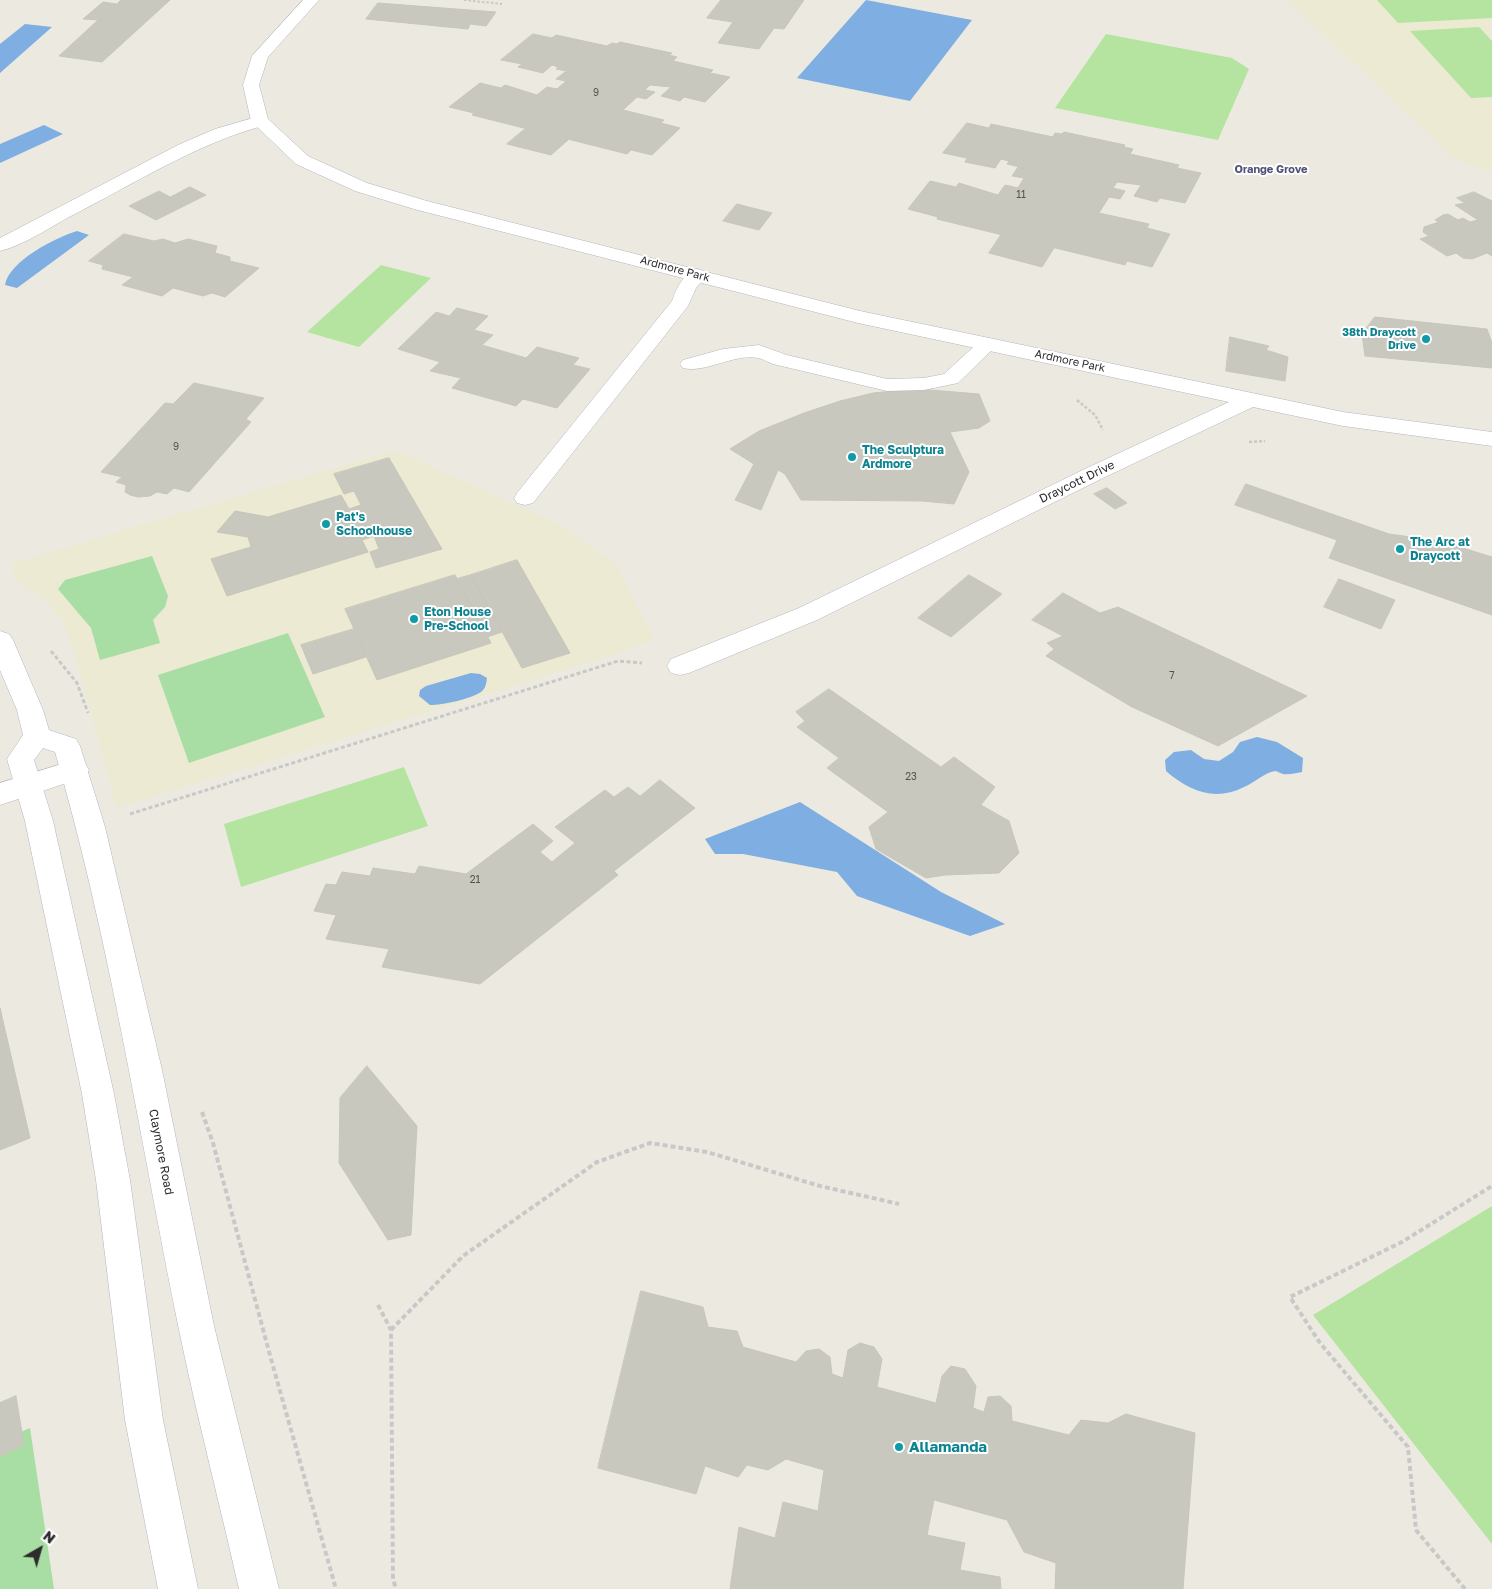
<!DOCTYPE html>
<html>
<head>
<meta charset="utf-8">
<style>
	body { margin:0 }
	#map { position:relative; width:1492px; height:1589px; overflow:hidden; background:#eceae0; font-family:"Golos Text",sans-serif }
	canvas { display:block }
	.north { position:absolute; left:15px; top:1524px; width:50px; height:50px; -webkit-text-stroke:4px #fff; paint-order:stroke; rotate:38deg; font-size:14px; font-weight:700; line-height:20px; text-align:center; color:#2c2c2c }
	.north::after { content:''; display:block; margin:auto; width:18px; height:22px; background:#2c2c2c; clip-path:polygon(50% 0,100% 100%,50% 72%,0 100%) }
</style>
</head>
<body>
<div id="map">
<canvas width="1492" height="1589"></canvas>
<div class="north">N</div>
</div>
<script>
const g = document.querySelector('canvas').getContext('2d');
g.lineJoin = 'round';
function fillPath(path, color) { g.fillStyle = color; g.fill(path, 'evenodd'); }
function stroke(path, color, width, dash) { g.strokeStyle = color; g.lineWidth = width; g.lineCap = dash ? 'butt' : 'round'; g.setLineDash(dash || []); g.stroke(path); }
function drawText(font, color, halo, rows, align = 'center') {
  g.font = font + ' "Golos Text",sans-serif'; g.lineWidth = 4; g.setLineDash([]); g.textBaseline = 'middle'; g.strokeStyle = halo; g.fillStyle = color; for (const [text, x, y, turn = 0] of rows) {
    g.save(); g.translate(x, y); g.rotate((+turn || 0) * Math.PI / 180); g.textAlign = isNaN(turn) ? turn : align; if (halo) g.strokeText(text, 0, 0); g.fillText(text, 0, 0); g.restore();
  }
}
fillPath(new Path2D(`
	M1287,0H1492V170L1489,172L1454,158Z
	M395,450L564,527L616,565L654,639L601,659L116,808L80,671L64,623L45,600L16,581L10,564Z`), '#ecead2');
fillPath(new Path2D(`
	M152,556L168,596L165,607L153,620L160,643L100,660L91,628L58,589L65,580Z
	M288,633L325,717L189,763L158,675Z
	M30,1428L54,1589H0V1440Z`), '#a8dda3');
fillPath(new Path2D(`
	M1377,0H1492V18L1398,23Z
	M1479,27L1492,41V97L1471,98L1410,31Z
	M1106,34L1232,58L1249,69L1218,140L1055,108Z
	M381,265L431,278L359,347L307,332Z
	M404,767L428,826L241,887L224,824Z
	M1492,1206V1544L1313,1315Z`), '#b5e3a0');
fillPath(new Path2D(`
	M866,0L972,20L910,101L797,78Z
	M25,24L52,27L0,73V44Z
	M44,125L63,134L0,163V144Z
	M77,231L89,235L17,288L5,285C9,261 55,238 77,231Z
	M471,673L480,674L487,678C486,684 486,688 481,692C471,699 442,705 430,705L419,696L420,690L426,686Z
	M1257,737L1277,742L1303,758L1302,772C1296,773 1289,775 1283,774C1282,774 1276,771 1276,771C1265,772 1254,783 1244,787C1215,802 1189,791 1166,771L1165,760L1174,752L1191,750L1204,759L1219,761L1233,752L1240,742Z
	M800,802L941,892L1005,924L970,936L857,896L837,872L743,854H715L705,839Z`), '#7faee2');
const building = new Path2D(`
	M121,0H170L102,62L59,56L98,20L83,19L103,2L117,4Z
	M721,0H804L784,29L774,28L759,49L718,43L733,22L707,18Z
	M378,3L496,12L486,26L470,24L468,29L366,19Z
	M533,34L552,38L556,35L607,46L612,43L617,44L620,42L672,53L669,55L677,57L673,61L713,70L710,73L730,77L705,102L684,97L680,101L661,96L671,87L650,85L645,90L655,92L646,99L637,97L623,110L664,120L661,123L680,128L652,155L631,150L627,154L472,115L474,113L449,107L480,83L501,88L505,85L537,95L547,87L557,89L566,81L556,79L565,72H571L556,69L558,67L552,65L543,73L518,67L522,64L501,60Z
	M967,123L989,128L991,124L1053,137L1055,133L1062,134L1064,132L1125,145L1124,147L1133,149L1130,154L1179,165L1177,168L1201,173L1185,203L1160,198L1157,202L1134,196L1141,185L1117,182L1113,188L1125,191L1120,199L1109,197L1099,213L1149,224L1147,228L1170,234L1152,267L1127,261L1125,265L937,219L938,217L908,209L930,181L956,187L959,183L998,195L1005,185L1018,188L1024,178L1012,176L1018,167L1024,168L1007,164L1009,161L1001,159L995,168L965,162L967,158L943,153Z
	M525,129L568,140L551,155L507,144Z
	M190,187L206,195L156,220L129,206L159,191L170,197Z
	M1474,192L1492,201V256L1487,253L1472,259L1463,258L1456,253L1447,256L1420,239L1429,236L1423,232L1424,227L1439,222L1435,220L1443,215L1448,214L1458,220L1463,218L1470,222L1478,220L1455,205L1465,203L1457,198Z
	M737,204L772,213L759,230L723,221Z
	M124,234L154,241L163,239L175,243L188,239L217,246L215,253L230,257V261L259,268L225,297L212,293L203,296L173,288L162,296L122,285L133,277L102,269L103,265L89,261Z
	M1001,235L1054,248L1042,267L989,253Z
	M457,308L488,316L474,330L493,335L482,345L526,358L537,347L579,358L573,365L590,369L557,408L523,399L516,406L452,388L461,378L430,371L440,362L398,349L436,312L449,316Z
	M1375,317L1487,329L1492,343V368L1365,356L1362,334Z
	M1230,337L1269,346L1266,350L1288,357L1285,381L1226,371Z
	M194,383L264,398L246,419L251,422L189,492L174,488L167,494L157,492L150,496L138,497L130,495L125,492L126,485L116,482L122,477L101,472L165,403L173,404Z
	M918,389L979,394L990,421L979,428L950,432L969,472L954,504L922,501L801,500L785,474L778,470L761,510L735,500L754,464L730,449L759,431L804,413L840,401L873,393Z
	M389,458L442,549L376,568L370,552L379,549L374,536L362,540L368,552L227,596L211,559L251,547L248,537L217,532L235,511L268,517L341,495L349,509L361,505L354,491L344,494L334,474Z
	M1246,484L1389,534L1440,541L1492,557V615L1329,558L1337,540L1235,505Z
	M1107,488L1127,503L1115,509L1094,494Z
	M517,560L570,653L522,668L471,575Z
	M455,575L491,643L377,680L345,609Z
	M471,575L502,632L487,637L457,579Z
	M969,575L1002,594L951,637L918,618Z
	M1339,579L1395,600L1381,629L1324,607Z
	M1063,593L1100,613L1118,607L1307,696L1218,746L1132,707L1046,656L1054,649L1047,643L1063,636L1032,620Z
	M354,629L366,657L313,674L301,645Z
	M829,689L941,767L954,757L995,787L981,805L1009,821L1019,853L999,873L945,875L926,878L876,849L869,827L888,812L827,768L839,758L797,727L805,721L796,712Z
	M660,780L695,808L614,871L618,875L480,984L382,967L389,949L326,939L336,915L314,911L326,884L336,885L342,872L370,876L373,868L415,874L419,866L466,874L533,824L553,841L540,852L552,862L575,843L555,827L605,790L614,797L628,787L640,796Z
	M0,1008L30,1138L0,1150Z
	M367,1066L417,1126L411,1235L388,1240L339,1163L340,1098Z
	M641,1291L703,1307L708,1327L737,1331L743,1347L796,1362L806,1351L819,1349L830,1357L832,1374L843,1378L848,1350L860,1343L874,1347L882,1359L877,1387L936,1403L942,1376L951,1366L965,1369L976,1386L973,1408L984,1412L988,1397L1000,1396L1011,1406L1012,1421L1069,1435L1081,1420L1108,1423L1126,1414L1195,1433L1183,1589H1055L1056,1563L1024,1552L1007,1520L934,1500L927,1535L965,1543L960,1570L1000,1577L1001,1589H730L739,1527L775,1538L783,1502L818,1511L824,1470L786,1459L768,1470L747,1465L738,1477L705,1466L696,1494L598,1468Z
	M16,1396L24,1445L0,1456V1403Z`);
fillPath(building, '#c8c8bf');
stroke(building, '#c8c6ba', 1);
const lane = new Path2D(`
	M260,116L266,117L269,121L266,125C195,144 134,184 69,217C47,229 24,245 0,251V238L178,145L215,129Z
	M697,269L704,271L707,275L696,288L688,306L533,503L525,505L517,503L514,498L517,493L672,301C677,288 683,273 697,269Z
	M988,338L995,340L998,344L958,383L924,390L887,391L773,364C768,362 763,359 758,358C735,353 704,374 683,368L680,364L683,360L723,349L759,345L787,355L887,379L924,378L944,374L981,340Z
	M75,760L85,763L89,770L85,777L0,805V783Z`);
const street = new Path2D(`
	M303,0H319L268,57L259,85L268,119L308,156L367,183L427,201L860,311L1343,412L1492,432V446L1343,426L1253,407L1103,478L817,620L689,673L680,675L671,673L667,666L671,659L799,608L1087,468L1229,402L858,323L414,209L355,191L296,164L251,121L243,85L252,56Z
	M0,631L9,634L13,640L43,710L49,730L76,739L80,746L105,827L162,1070L214,1326L279,1589H239C219,1501 196,1413 178,1325C139,1134 110,940 55,752L43,748L34,760L53,821L114,1094L130,1180L163,1420L198,1589H158L125,1420L96,1180L82,1094L25,821L7,759L23,735L17,710L0,670Z`);
stroke(lane, '#b5b4be', 1);
stroke(street, '#b5b4be', 1);
stroke(new Path2D(`
	M464,0L502,4`), '#c8c8c8', 2, [2.5, 2]);
stroke(new Path2D(`
	M1077,400L1095,415L1103,430
	M1249,442L1265,441`), '#c8c8c8', 2.5, [3, 2]);
stroke(new Path2D(`
	M51,651L77,683L88,713
	M130,814L618,661L642,663`), '#c8c8c8', 3, [4, 2.5]);
stroke(new Path2D(`
	M202,1112L213,1143L271,1359L336,1589
	M378,1305L391,1330L393,1579L396,1589
	M391,1330L463,1256L597,1162L650,1143L707,1152L820,1186L899,1204
	M1465,1589L1416,1530L1408,1447L1320,1343L1290,1297L1402,1242L1492,1186`), '#c8c8c8', 4, [5, 3]);
fillPath(lane, '#fff');
fillPath(street, '#fff');
for (const [x, y, r, color] of [
	[1426,339,5,"#0f9aa8"],
	[852,457,5,"#0f9aa8"],
	[326,524,5,"#0f9aa8"],
	[1400,549,5,"#0f9aa8"],
	[414,619,5,"#0f9aa8"],
	[899,1447,5,"#0f9aa8"]
]) { const dot = new Path2D(); dot.arc(x, y, r, 0, 2 * Math.PI); g.fillStyle = color; g.fill(dot); stroke(dot, '#fff', 2); }
drawText('10px', '#535351', null, [
	["9",596,93],
	["11",1021,195],
	["9",176,447],
	["7",1172,676],
	["23",911,777],
	["21",475,880]
]);
drawText('bold 11px', '#545179', '#fff', [
	["Orange Grove",1271,170]
]);
drawText('11px', '#2c2c2c', '#fff', [
	["Ardmore Park",675,269,15],
	["Ardmore Park",1070,361,12]
]);
drawText('bold 11px', '#0d838f', '#fff', [
	["38th Draycott",1416,333],
	["Drive",1416,346]
], 'right');
drawText('bold 12px', '#0d838f', '#fff', [
	["The Sculptura",862,450],
	["Ardmore",862,464],
	["Pat's",336,517],
	["Schoolhouse",336,531],
	["The Arc at",1410,542],
	["Draycott",1410,556],
	["Eton House",424,612],
	["Pre-School",424,626]
], 'left');
drawText('12px', '#2c2c2c', '#fff', [
	["Draycott Drive",1077,482,-26],
	["Claymore Road",161,1152,79]
]);
drawText('bold 15px', '#0d838f', '#fff', [
	["Allamanda",909,1447]
], 'left');
</script>
</body>
</html>
